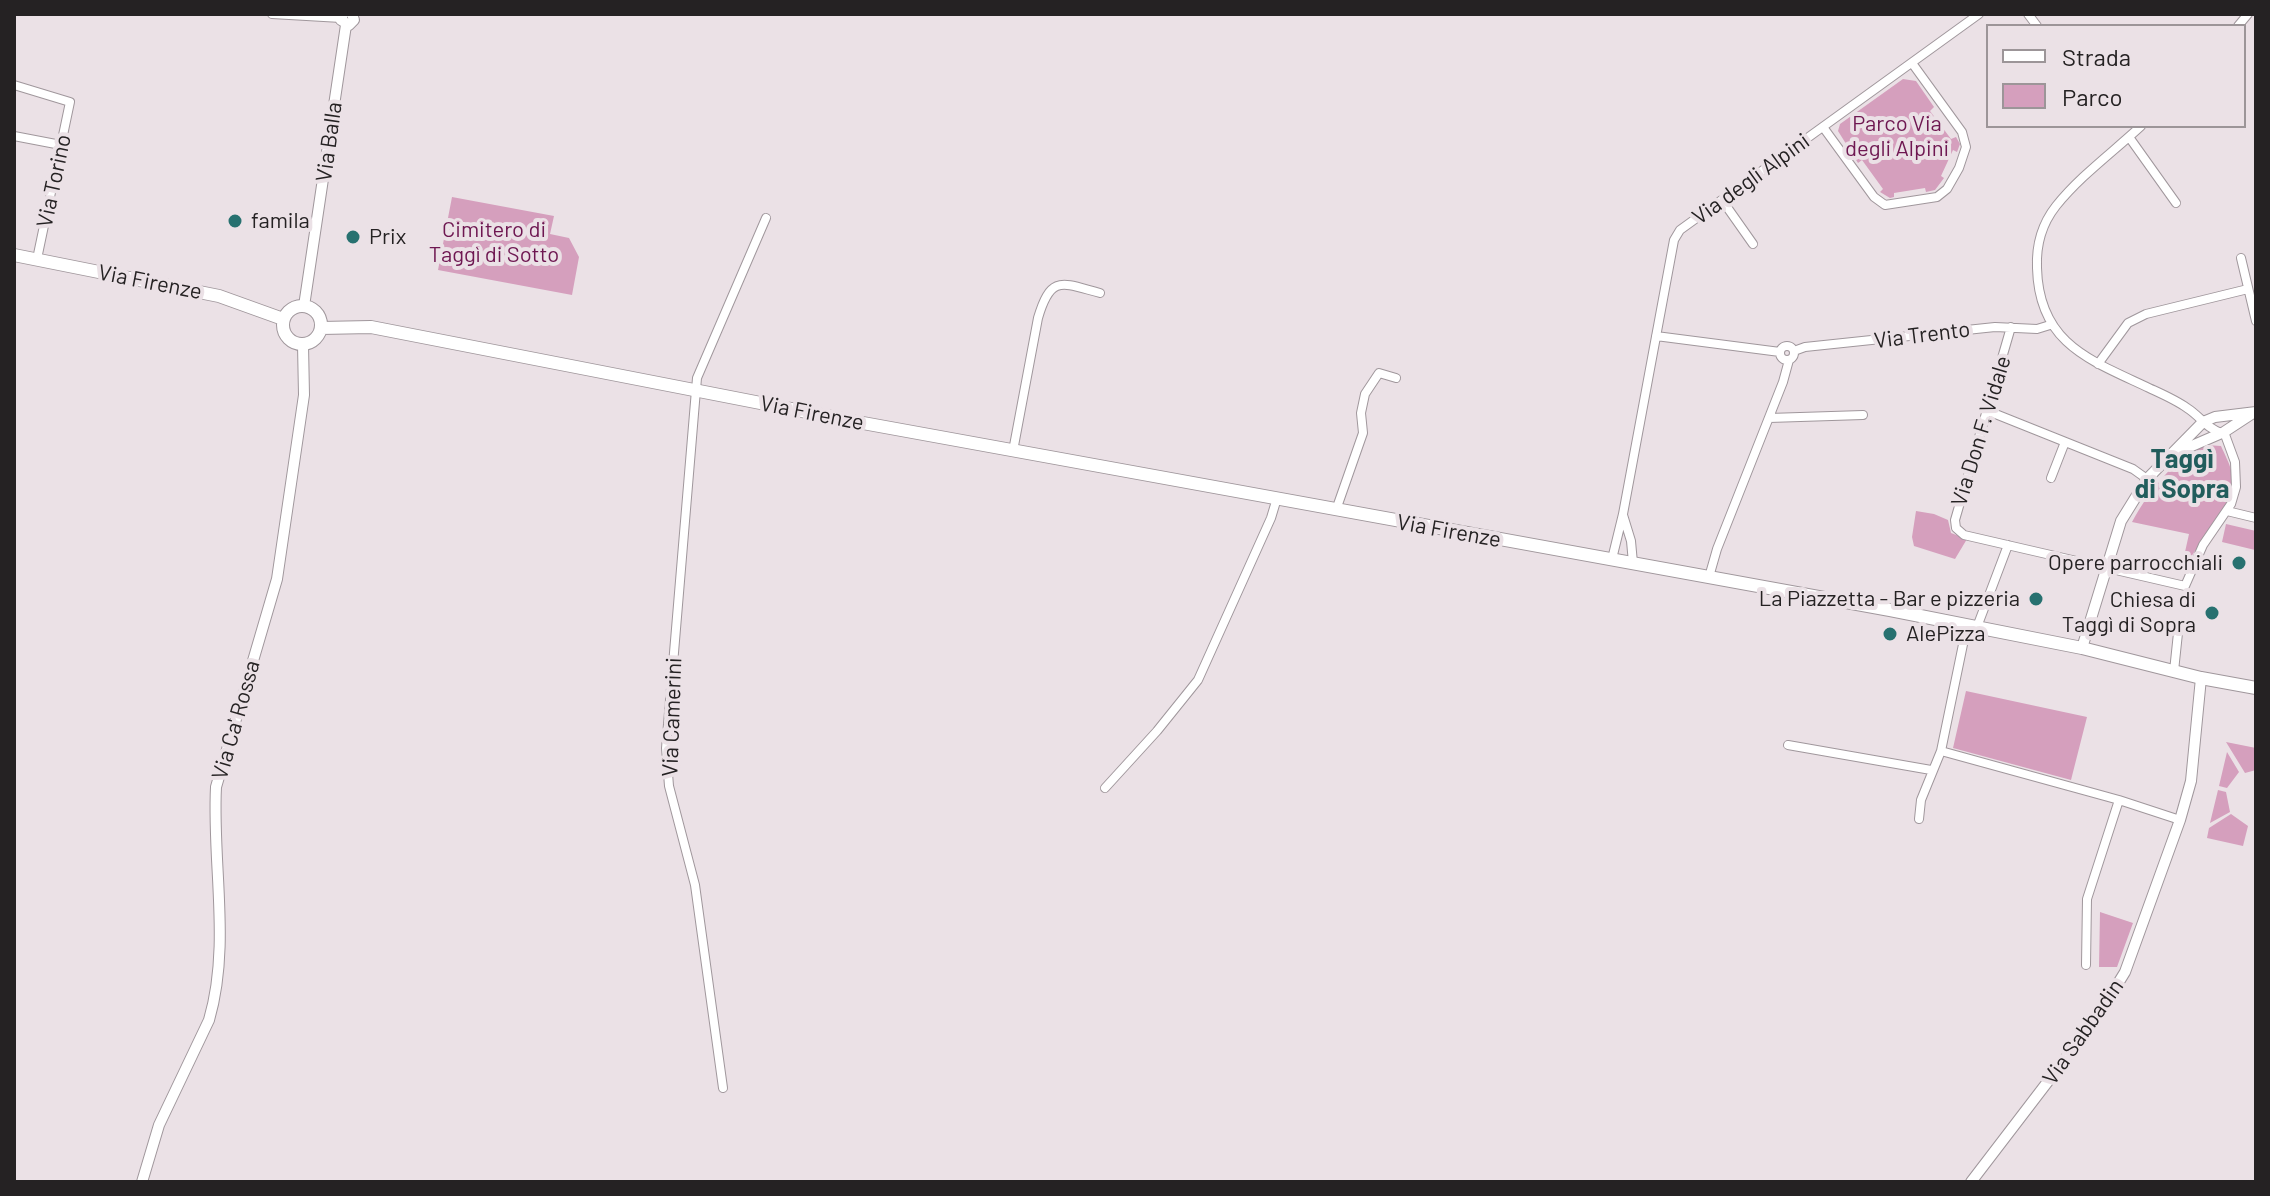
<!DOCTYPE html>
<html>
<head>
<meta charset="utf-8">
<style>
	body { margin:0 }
	#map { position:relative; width:2270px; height:1196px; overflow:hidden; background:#ebe1e6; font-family:Barlow,sans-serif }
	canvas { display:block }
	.frame { position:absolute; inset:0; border:16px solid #252223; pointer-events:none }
	.legend { position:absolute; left:1986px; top:24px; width:260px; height:104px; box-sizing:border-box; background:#ebe1e6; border:2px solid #9c9598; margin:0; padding:10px 14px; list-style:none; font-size:24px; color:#252223 }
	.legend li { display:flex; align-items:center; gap:16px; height:40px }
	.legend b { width:40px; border:2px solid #9c9598 }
</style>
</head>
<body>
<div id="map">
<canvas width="2270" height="1196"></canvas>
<div class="frame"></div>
<ul class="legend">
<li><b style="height:10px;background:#fff"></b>Strada</li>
<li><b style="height:22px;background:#d59fbd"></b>Parco</li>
</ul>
</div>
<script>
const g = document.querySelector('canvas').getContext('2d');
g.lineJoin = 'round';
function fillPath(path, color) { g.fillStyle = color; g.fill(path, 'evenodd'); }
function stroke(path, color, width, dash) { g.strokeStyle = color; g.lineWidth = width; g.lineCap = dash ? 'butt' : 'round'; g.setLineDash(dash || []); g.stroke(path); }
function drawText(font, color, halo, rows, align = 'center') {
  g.font = font + ' Barlow,sans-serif'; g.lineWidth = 8; g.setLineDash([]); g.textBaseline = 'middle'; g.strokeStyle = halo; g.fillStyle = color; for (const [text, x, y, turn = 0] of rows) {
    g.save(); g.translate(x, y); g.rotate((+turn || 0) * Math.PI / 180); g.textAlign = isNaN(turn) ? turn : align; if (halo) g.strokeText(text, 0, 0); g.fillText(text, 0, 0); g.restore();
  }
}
fillPath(new Path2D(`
	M1903,79L1916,81L1934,107L1930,111L1951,139L1956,137L1960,144L1957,152L1953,150L1941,176L1944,178L1935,190L1926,192L1925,188L1894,193V197L1890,198L1880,192L1883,189L1862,160L1858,163L1838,131L1840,124Z
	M452,197L554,216L550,234L569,238L579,257L572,295L438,270Z
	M2206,445L2221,446C2224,453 2229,462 2231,470C2239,504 2203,535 2188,562L2183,561L2189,534L2132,522C2150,490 2172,460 2206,445Z
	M1916,511L1934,514L1948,520L1951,533L1967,539L1955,559L1914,546L1912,537Z
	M2226,524L2256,531L2255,550L2222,542Z
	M1966,691L2087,717L2071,780L1953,748Z
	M2226,742L2256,748V770L2245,773Z
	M2227,752L2239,772L2227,788L2219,786Z
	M2218,790L2226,792L2230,812L2210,823Z
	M2231,814L2248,826L2243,846L2207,838L2209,828Z
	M2100,912L2133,923L2117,967H2099Z`), '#d59fbd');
const minor = new Path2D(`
	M272,14L341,18
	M2028,14L2037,26
	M2238,26L2248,14
	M14,85L70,102L37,259
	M2141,126C2113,152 2080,176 2056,206C2041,225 2036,245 2037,268C2039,344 2090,360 2149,388C2162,394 2176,400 2187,408C2200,416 2206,428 2221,433
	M1823,127L1874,197L1885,205L1937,197L1947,189L1959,168L1966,147L1962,132L1912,63
	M14,136L61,145
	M2129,137L2176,203
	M1722,200L1753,244
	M2241,258L2256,321
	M2011,327L1955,520L1956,528L1964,535L2185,586L2203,545L2231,504L2236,487L2235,462L2224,432
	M1656,336L1780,352
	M1780 353a7 7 0 1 1 14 0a7 7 0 1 1-14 0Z
	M1794,351L1805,347L1995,327L2037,329L2050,325
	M2098,364L2128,323L2146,314L2248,289
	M1988,411L2133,469L2147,479
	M1769,418L1863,415
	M1013,451L1038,318C1051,274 1062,283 1100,293
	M2051,478L2065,442
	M1336,510L1363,433L1361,413L1365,394L1379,373L1396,378
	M2227,511L2256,518
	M1623,515L1631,541L1633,563
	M1612,559L1623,514L1674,240L1680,230L1979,14
	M1709,577L1717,549L1783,382L1789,360
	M1977,627L2008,545
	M2174,671L2178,633
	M1788,745L1931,770
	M1941,751L2119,800
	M1105,788L1157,731L1198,680L1271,518L1277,498
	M1919,819L1921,800L1941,751L1967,625
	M2086,965L2087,899L2119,800L2180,820
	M723,1088L695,885L669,786L666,748L697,378L766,218`);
const tertiary = new Path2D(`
	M343,14L341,20L349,25L354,20L352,14
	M304,306L346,25
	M2178,452L2224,432L2253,413
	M2082,648L2121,521L2147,479L2203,422L2215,417L2256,412
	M142,1182L159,1125L209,1020C231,945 212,864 216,787L277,579L304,395L303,345
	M1971,1182L2098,1016L2125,972L2180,820L2191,781L2201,678`);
const secondary = new Path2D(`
	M14,255L219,296L283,319
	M283 325a19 19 0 1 1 38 0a19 19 0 1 1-38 0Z
	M321,328L371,327L863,423L1890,610L2082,648L2201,678L2256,688`);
stroke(minor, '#a0979c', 10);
stroke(tertiary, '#a0979c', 12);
stroke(secondary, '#a0979c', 14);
stroke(minor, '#fff', 8);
stroke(tertiary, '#fff', 10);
stroke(secondary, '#fff', 12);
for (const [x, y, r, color] of [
	[235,221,8,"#277170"],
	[353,237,8,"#277170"],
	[2239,563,8,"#277170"],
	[2036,599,8,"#277170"],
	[2212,613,8,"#277170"],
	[1890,634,8,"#277170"]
]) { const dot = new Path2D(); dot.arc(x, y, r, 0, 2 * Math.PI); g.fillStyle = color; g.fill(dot); stroke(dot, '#ebe1e6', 3); }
drawText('22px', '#6e1751', '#ebe1e6', [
	["Parco Via",1897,124],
	["degli Alpini",1897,149],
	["Cimitero di",494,230],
	["Taggì di Sotto",494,255]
]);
drawText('22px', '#252223', '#ebe1e6', [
	["Via Balla",329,142,-82],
	["Via degli Alpini",1751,179,-36],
	["Via Torino",54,181,-78],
	["Via Firenze",150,282,11],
	["Via Trento",1922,335,-7],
	["Via Firenze",812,413,11],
	["Via Don F. Vidale",1981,431,-73],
	["Via Firenze",1449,531,10],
	["Via Camerini",672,717,-88],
	["Via Ca' Rossa",236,720,-74],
	["Via Sabbadin",2083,1032,-55]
]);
drawText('22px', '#252223', '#ebe1e6', [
	["famila",251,221],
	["Prix",369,237],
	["Opere parrocchiali",2223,563,"right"],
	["La Piazzetta - Bar e pizzeria",2020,599,"right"],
	["Chiesa di",2196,600,"right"],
	["Taggì di Sopra",2196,625,"right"],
	["AlePizza",1906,634]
], 'left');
drawText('bold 26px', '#225d5c', '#ebe1e6', [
	["Taggì",2182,459],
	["di Sopra",2182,489]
]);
</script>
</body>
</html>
